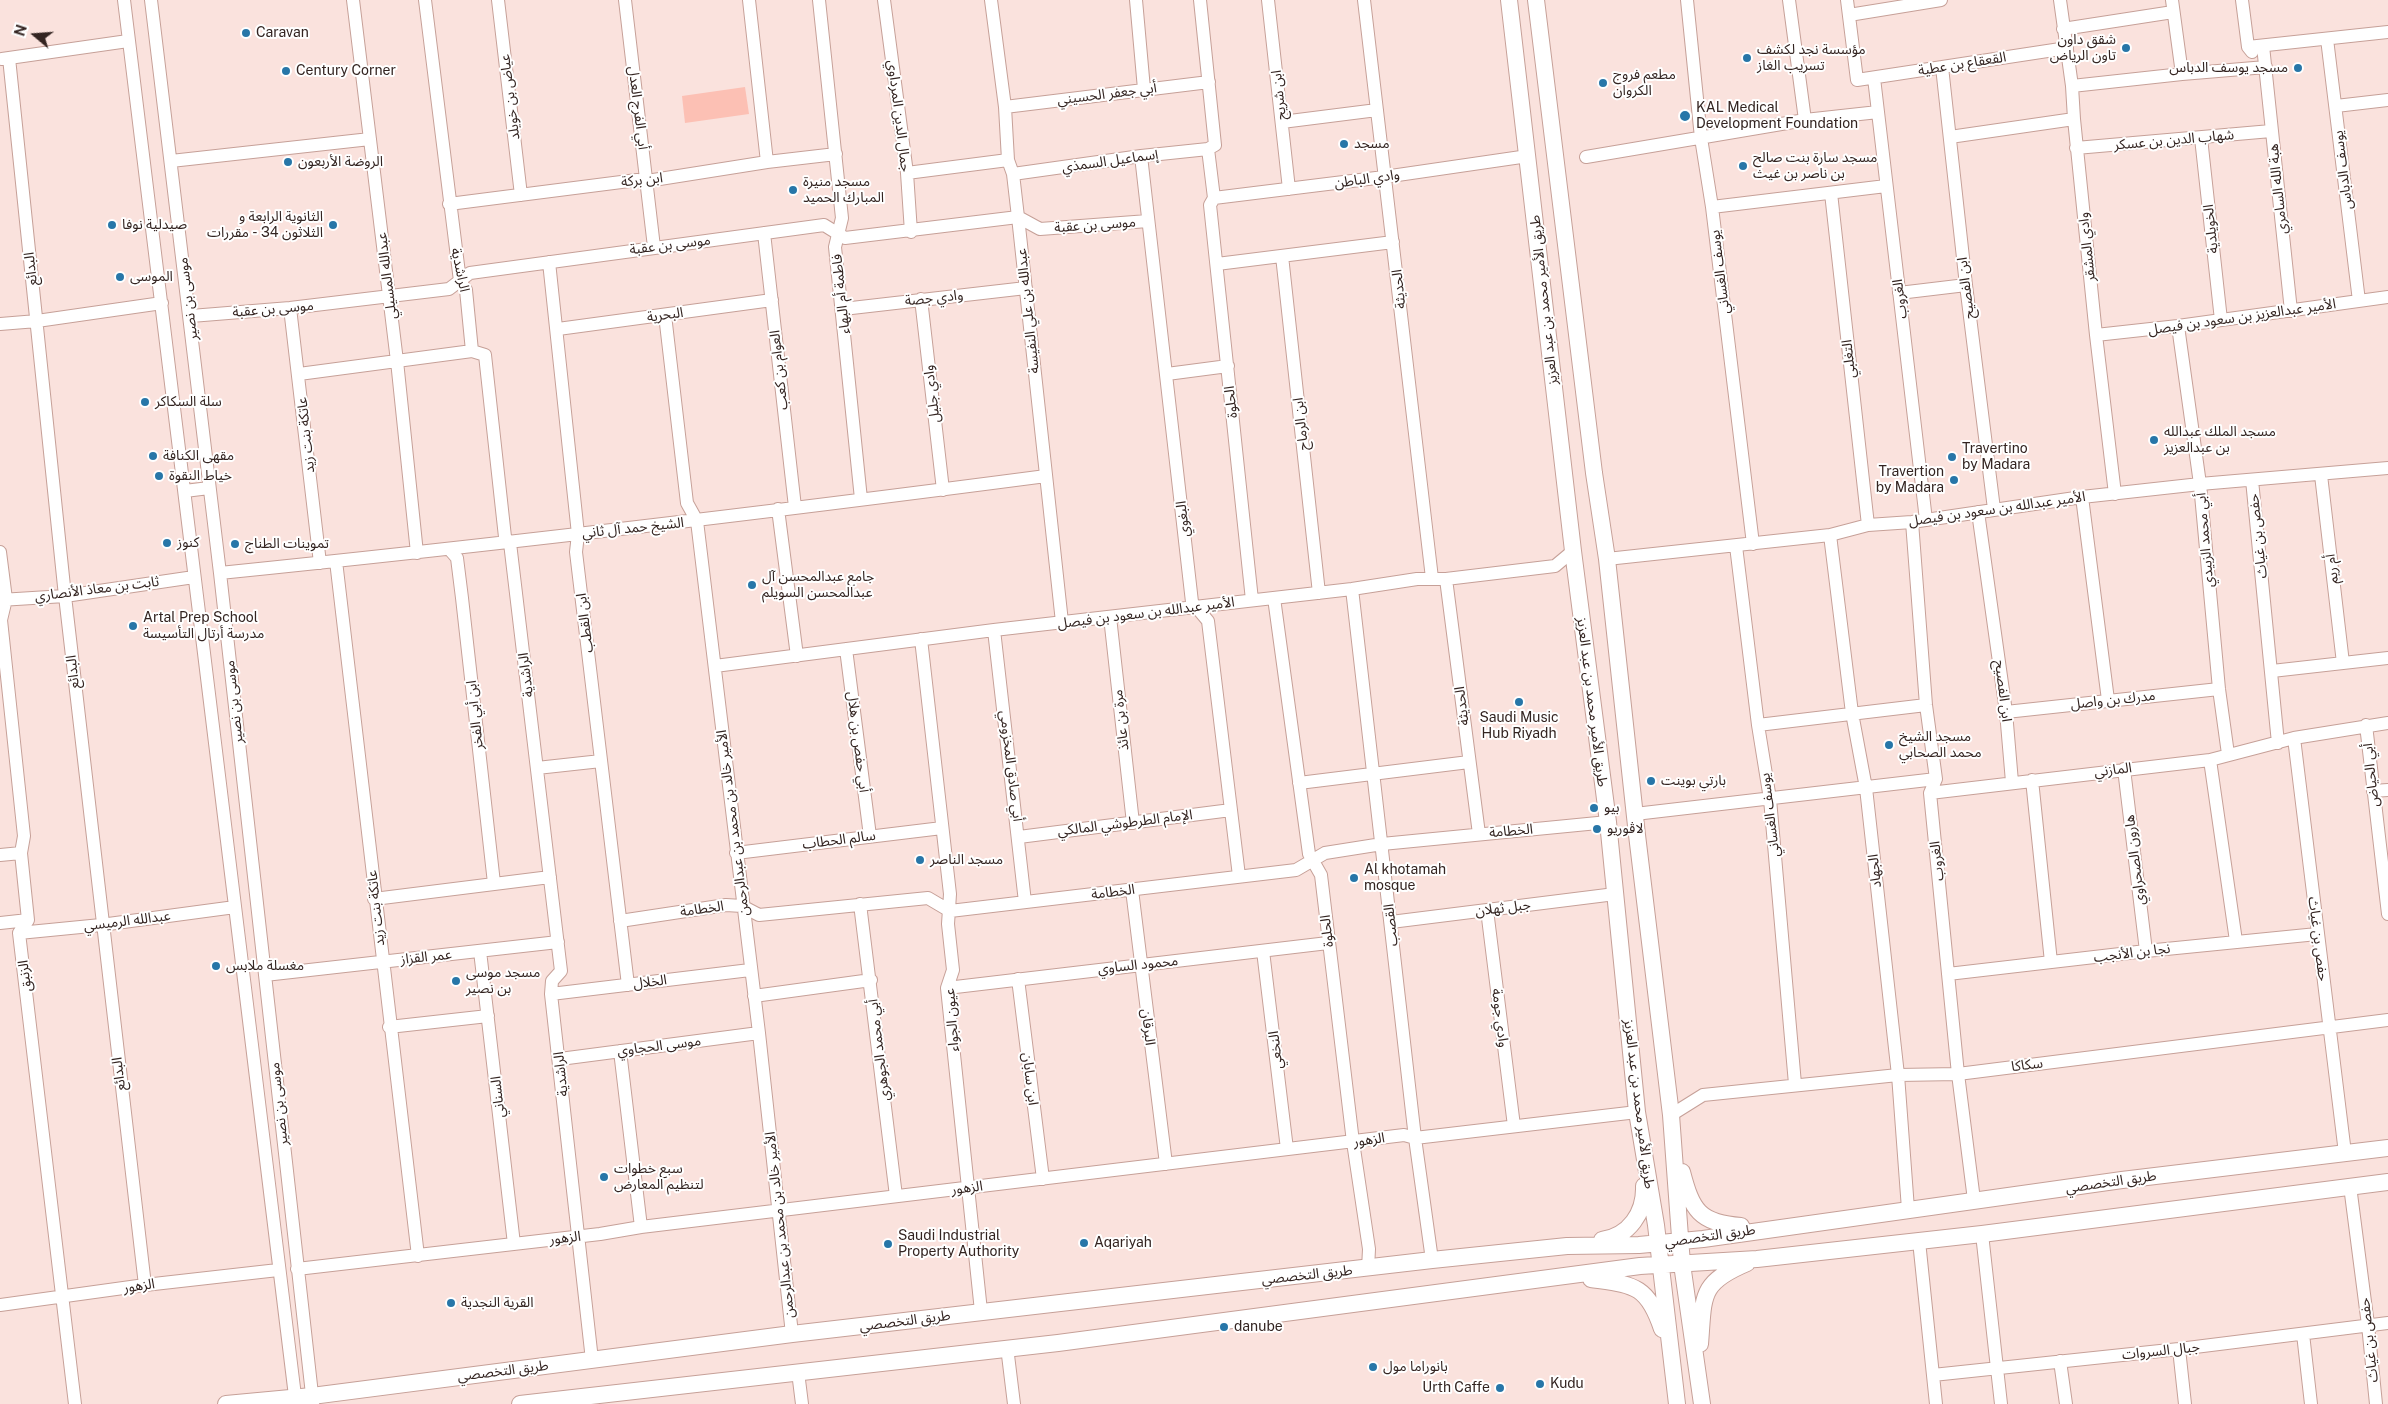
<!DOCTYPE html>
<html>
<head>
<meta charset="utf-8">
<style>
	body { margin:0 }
	#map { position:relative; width:2388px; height:1404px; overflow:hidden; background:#fae2dd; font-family:"Public Sans",sans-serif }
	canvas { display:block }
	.north { position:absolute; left:10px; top:10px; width:50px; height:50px; -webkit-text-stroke:4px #fff; paint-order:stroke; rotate:288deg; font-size:14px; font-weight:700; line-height:20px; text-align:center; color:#332421 }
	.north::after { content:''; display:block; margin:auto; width:18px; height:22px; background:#332421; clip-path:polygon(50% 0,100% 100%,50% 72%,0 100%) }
</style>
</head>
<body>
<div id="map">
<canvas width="2388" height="1404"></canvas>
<div class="north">N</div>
</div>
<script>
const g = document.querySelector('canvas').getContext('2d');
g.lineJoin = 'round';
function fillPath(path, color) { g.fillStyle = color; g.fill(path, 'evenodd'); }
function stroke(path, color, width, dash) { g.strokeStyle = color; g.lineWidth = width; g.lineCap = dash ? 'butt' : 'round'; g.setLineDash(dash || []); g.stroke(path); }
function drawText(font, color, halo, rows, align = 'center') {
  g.font = font + ' "Public Sans","Noto Sans Arabic",sans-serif'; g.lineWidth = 4; g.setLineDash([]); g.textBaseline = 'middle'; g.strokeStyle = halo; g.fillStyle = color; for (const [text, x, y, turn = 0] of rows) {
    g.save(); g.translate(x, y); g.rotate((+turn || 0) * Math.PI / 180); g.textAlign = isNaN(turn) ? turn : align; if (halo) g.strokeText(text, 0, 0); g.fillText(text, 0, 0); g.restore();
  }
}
fillPath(new Path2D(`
	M745,87L749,114L685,123L682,96Z`), '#fcc0b4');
const minor = new Path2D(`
	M124,0L296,1404
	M151,0L220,573L313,1403
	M353,0L397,361L417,553
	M425,0L460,281L466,290L472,351L485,355L505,537L510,543L561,971L552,981L551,994L592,1360
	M498,0L521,195
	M625,0L654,247
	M749,0L767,162
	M819,0L842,218L835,247L861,499
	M884,0L907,173L911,232
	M991,0L1005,107L1008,160L1013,174L1018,217L1062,622
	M1136,0L1144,89
	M1200,0L1215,145L1208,149L1214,198
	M1268,0L1289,189
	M1364,0L1432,578
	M1687,0L1701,138L1712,207L1753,544
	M1789,0L1805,120
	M1847,0L1857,80L2067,48
	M2060,0L2072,86L2074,119L2096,335L2115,494
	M2172,0L2182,74
	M2242,0L2248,47L2252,52
	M1849,15L1941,0
	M2063,29L2173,12
	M2327,39L2359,301
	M2263,46L2291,311
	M2248,47L2388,32
	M9,58L65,596L145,1285
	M2,59L128,41
	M1942,67L1966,285L1994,509
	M1874,78L1926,520
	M2072,86L2182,74L2266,67
	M2336,106L2388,100
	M1005,107L1209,82
	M1282,122L1377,110
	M1950,137L2074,119
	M2201,138L2221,320
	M2076,148L2271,131
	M1141,156L1192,602L1208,621L1239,876
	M1586,157L1805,120L1878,112
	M171,161L370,139
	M907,173L1008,160
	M1013,174L1141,156L1208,149
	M1831,193L1868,525
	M449,204L637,180L647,181L767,162L836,154
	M1712,207L1886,186
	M764,233L795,507
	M1282,256L1319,593
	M549,262L578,534L576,552L628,985
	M1217,264L1393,242
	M1899,293L1966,285
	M921,299L943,490
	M290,308L320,563
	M843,309L1026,288
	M665,315L687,503L697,521L759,1033L792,1334
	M191,316L290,308L449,289L470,273L824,225L845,238L1018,217L1040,229L1148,221
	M0,324L37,321L162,303
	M2178,326L2200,484L2219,689L2228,754
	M558,329L772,300
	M2096,335L2178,326L2388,297
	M299,374L472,351
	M1167,374L1228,366
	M2321,475L2343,663
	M2252,480L2278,743
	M185,491L209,488
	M2082,497L2108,700
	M778,509L797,656
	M1978,512L2006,712L2012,782
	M1912,522L1926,705L1936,779L1930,793L1958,1074L1974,1200
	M1830,535L1852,713L1866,788L1898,1075L1908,1209
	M1736,546L1758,725L1770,799L1795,1084
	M450,550L457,558L462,598L494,883
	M0,552L6,599L1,620L24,836L21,853L28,920L19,933L75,1404
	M1607,559L1830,535L1868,525L1912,522L2082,497L2200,484L2388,468
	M336,561L418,1256
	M220,573C496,545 771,512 1046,476
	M1446,579L1479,834
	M1352,589L1415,1138L1432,1260
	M1274,598L1309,854L1321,875L1353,1142L1369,1249L1368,1269
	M0,600L65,596L194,577
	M1252,600L1210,205L1214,198L1384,177L1528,156
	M1110,617L1133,823
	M994,630L1025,902
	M921,639L950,894L948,924L953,970L947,988L981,1311
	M846,649L870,836
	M715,666L994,630L1352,589L1417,579H1446L1555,566L1573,551
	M2272,671L2388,658
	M2006,712L2219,689
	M1758,725L1926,705
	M2366,725L2388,914
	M2210,760L2236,941
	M537,768L601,761
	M2124,769L2146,951
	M2032,780L2051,962
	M1299,783L1469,762
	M2373,791L2388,790
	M1930,793L2210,760L2294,738
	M1635,814L1936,779
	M1019,837L1231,810
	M736,853L942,828
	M0,855L21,853
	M1132,890L1166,1164
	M374,899L550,877
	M860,904L896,1196
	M1487,910L1514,1126
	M620,921L726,905L742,906L759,915L928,898L950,911L1296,870L1325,853L1382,844L1608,822
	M1391,922L1615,894
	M0,923L28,920
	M19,933L101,925L235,907
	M480,951L514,1244
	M1263,951L1287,1149
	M1948,974L2146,951L2317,934
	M265,975L558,942
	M1018,979L1043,1179
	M947,988L1328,943
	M551,994L750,970
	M754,996L871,980
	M389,1027L488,1016
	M620,1051L641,1227
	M560,1059L759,1033
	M1671,1115L1703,1095L1898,1075L1958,1074L2388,1020
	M2345,1153L2294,738L2388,723
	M2350,1186L2368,1325L2376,1404
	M1982,1234L2001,1404
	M1919,1241L1936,1404
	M297,1269L600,1234L641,1227L1404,1135L1415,1138L1637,1112
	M0,1305L145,1285L278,1270
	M2303,1334L2311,1404
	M1007,1347L1014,1404
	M2179,1349L2185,1404
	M2060,1361L2066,1404
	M798,1372L802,1404
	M1933,1375L2179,1349L2388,1323`);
const major = new Path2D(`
	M1509,0L1573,551L1608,822L1637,1112L1656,1225L1677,1404
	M1536,0L1594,473L1607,559L1637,835L1671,1115L1682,1264L1702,1404
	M1682,1172C1692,1210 1699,1223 1741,1226
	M1602,1240C1629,1236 1645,1213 1644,1186
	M1591,1279C1633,1285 1647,1284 1662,1329
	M1700,1344C1704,1296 1699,1283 1747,1263
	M226,1404L312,1396L792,1334L1432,1260L1567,1246L1639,1245L1703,1239L2122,1180L2388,1148
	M520,1404L1058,1343L1640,1266L1757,1259L1982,1234L2388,1182`);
stroke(minor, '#c6a098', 14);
stroke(major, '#c6a098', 18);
stroke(minor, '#fff', 12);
stroke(major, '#fff', 16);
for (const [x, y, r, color] of [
	[246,33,5,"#2776a8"],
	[2126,48,5,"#2776a8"],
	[1747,58,5,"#2776a8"],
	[2298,68,5,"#2776a8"],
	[286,71,5,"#2776a8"],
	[1603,83,5,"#2776a8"],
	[1685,116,6,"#2776a8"],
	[1344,144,5,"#2776a8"],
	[288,162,5,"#2776a8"],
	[1743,166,5,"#2776a8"],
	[793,190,5,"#2776a8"],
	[112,225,5,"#2776a8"],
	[333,225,5,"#2776a8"],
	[120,277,5,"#2776a8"],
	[145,402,5,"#2776a8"],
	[2154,440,5,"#2776a8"],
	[153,456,5,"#2776a8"],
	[1952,457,5,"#2776a8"],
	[159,476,5,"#2776a8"],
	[1954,480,5,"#2776a8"],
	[167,543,5,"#2776a8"],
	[235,544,5,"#2776a8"],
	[752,585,5,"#2776a8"],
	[133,626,5,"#2776a8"],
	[1519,702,5,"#2776a8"],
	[1889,745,5,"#2776a8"],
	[1651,781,5,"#2776a8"],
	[1594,808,5,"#2776a8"],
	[1597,829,5,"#2776a8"],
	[920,860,5,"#2776a8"],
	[1354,878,5,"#2776a8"],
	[216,966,5,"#2776a8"],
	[456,981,5,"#2776a8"],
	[604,1177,5,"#2776a8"],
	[1084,1243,5,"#2776a8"],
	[888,1244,5,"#2776a8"],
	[451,1303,5,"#2776a8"],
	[1224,1327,5,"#2776a8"],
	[1373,1367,5,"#2776a8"],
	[1540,1384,5,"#2776a8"],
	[1500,1388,5,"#2776a8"]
]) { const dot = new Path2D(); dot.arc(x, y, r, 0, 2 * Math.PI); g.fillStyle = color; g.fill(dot); stroke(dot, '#fff', 2); }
drawText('14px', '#332421', '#fff', [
	["Caravan",256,33],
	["شقق داون",2116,40,"right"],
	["تاون الرياض",2116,56,"right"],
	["مؤسسة نجد لكشف",1757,50],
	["تسريب الغاز",1757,66],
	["مسجد يوسف الدباس",2288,68,"right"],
	["Century Corner",296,71],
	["مطعم فروج",1613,75],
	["الكروان",1613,91],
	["KAL Medical",1696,108],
	["Development Foundation",1696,124],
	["مسجد",1354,144],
	["مسجد سارة بنت صالح",1753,158],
	["بن ناصر بن غيث",1753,174],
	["الروضة الأربعون",298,162],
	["مسجد منيرة",803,182],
	["المبارك الحميد",803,198],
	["الثانوية الرابعة و",323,217,"right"],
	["الثلاثون 34 - مقررات",323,233,"right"],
	["صيدلية نوفا",122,225],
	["الموسى",130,277],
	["سلة السكاكر",155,402],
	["مسجد الملك عبدالله",2164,432],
	["بن عبدالعزيز",2164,448],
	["Travertino",1962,449],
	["by Madara",1962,465],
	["مقهى الكنافة",163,456],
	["Travertion",1944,472,"right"],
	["by Madara",1944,488,"right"],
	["خياط النقوة",169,476],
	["كنوز",177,543],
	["تموينات الطناج",245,544],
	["جامع عبدالمحسن آل",762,577],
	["عبدالمحسن السويلم",762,593],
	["Artal Prep School",143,618],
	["مدرسة أرتال التأسيسة",143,634],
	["Saudi Music",1519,718,"center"],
	["Hub Riyadh",1519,734,"center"],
	["مسجد الشيخ",1899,737],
	["محمد الصحابي",1899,753],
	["بارتي بوينت",1661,781],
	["بيو",1604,808],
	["لاڤوريو",1607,829],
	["مسجد الناصر",930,860],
	["Al khotamah",1364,870],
	["mosque",1364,886],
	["مغسلة ملابس",226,966],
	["مسجد موسى",466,973],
	["بن نصير",466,989],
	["سبع خطوات",614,1169],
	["لتنظيم المعارض",614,1185],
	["Saudi Industrial",898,1236],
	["Property Authority",898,1252],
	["Aqariyah",1094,1243],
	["القرية النجدية",461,1303],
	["danube",1234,1327],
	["بانوراما مول",1383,1367],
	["Kudu",1550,1384],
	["Urth Caffe",1490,1388,"right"]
], 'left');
drawText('14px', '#332421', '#fff', [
	["القعقاع بن عطية",1962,64,-9],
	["أبي جعفر الحسيني",1107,94,-7],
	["ابن شريح",1279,95,-96],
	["عياض بن خويلد",510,97,-97],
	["أبي الفرج العدل",638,108,83],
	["جمال الدين المرداوي",899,116,83],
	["شهاب الدين بن عسكر",2174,140,-5],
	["إسماعيل السمذي",1110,161,-8],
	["يوسف الدباس",2343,170,-97],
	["وادي الباطن",1367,179,-8],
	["ابن بركة",642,180,-6],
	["هبة الله السامري",2278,189,-96],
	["موسى بن عقبة",1095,225,-4],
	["الخويلدية",2211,229,-96],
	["موسى بن عقبة",670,245,-7],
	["وادي المشقر",2087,247,-96],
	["البدائع",31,269,-96],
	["الراشدية",460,270,78],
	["يوسف الغساني",1720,272,-97],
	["عبدالله المسيلي",387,276,-97],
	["ابن الفصيح",1966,288,-97],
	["الحديثة",1399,289,-96],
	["فاطمة أم البهاء",841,294,-96],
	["وادي جصة",934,298,-6],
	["موسى بن نصير",188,299,-97],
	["الغروب",1900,299,-97],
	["طريق الأمير محمد بن عبد العزيز",1544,300,-96],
	["موسى بن عقبة",273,309,-5],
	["عبدالله بن علي النفيسة",1028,311,-96],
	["البحرية",665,315,-8],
	["الأمير عبدالعزيز بن سعود بن فيصل",2242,317,-8],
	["التغلبي",1849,359,-96],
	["العوام بن كعب",779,370,-96],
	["وادي جليل",932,394,-97],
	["الحلوة",1231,402,-96],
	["ابن الرماح",1301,424,-96],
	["عاتكة بنت زيد",306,435,-96],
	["الأمير عبدالله بن سعود بن فيصل",1997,509,-8],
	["البغوي",1183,519,-96],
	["الشيخ حمد آل ثاني",633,528,-6],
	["حفص بن غياث",2258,536,-96],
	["أبي محمد الزبيدي",2205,540,-95],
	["أم ريم",2332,569,-97],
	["ثابت بن معاذ الأنصاري",97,589,-7],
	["الأمير عبدالله بن سعود بن فيصل",1146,613,-7],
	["ابن القطب",585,623,-97],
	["البدائع",73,672,-96],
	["الراشدية",526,675,-97],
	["ابن الفصيح",2003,691,83],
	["مدرك بن واصل",2113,700,-6],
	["موسى بن نصير",234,702,-96],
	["طريق الأمير محمد بن عبد العزيز",1592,702,83],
	["الحديثة",1462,706,-97],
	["ابن أبي الفخر",475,715,-96],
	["مرة بن عائذ",1121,720,-96],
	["أبي حفص بن هلال",858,742,83],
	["أبي صادق المخزومي",1011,766,83],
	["المازني",2113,770,-7],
	["أبي الحياض",2371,775,-96],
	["يوسف الغساني",1770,815,-97],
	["الأمير خالد بن محمد بن عبدالرحمن",733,823,-97],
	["الإمام الطرطوشي المالكي",1125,823,-7],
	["الخطامة",1511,831,-5],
	["سالم الحطاب",839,840,-7],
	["هارون الصحراوي",2135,860,-97],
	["الغروب",1937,861,-96],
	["الجهاد",1875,871,-96],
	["الخطامة",1113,892,-7],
	["عاتكة بنت زيد",376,908,-96],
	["جبل ثهلان",1503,908,-7],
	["الخطامة",702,909,-8],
	["عبدالله الرميسي",127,921,-7],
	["القصب",1391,925,-96],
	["الحلوة",1327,931,-96],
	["حفص بن غياث",2318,939,83],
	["نجا بن الأنجب",2132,953,-7],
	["عمر القزاز",426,957,-6],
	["محمود الساوي",1138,965,-6],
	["الزنبق",25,976,-97],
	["الخلال",650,982,-7],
	["وادي جومة",1500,1018,83],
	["عيون الجواء",952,1020,-94],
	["البرقان",1148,1027,83],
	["موسى الحجاوي",659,1046,-7],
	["أبي محمد الجوهري",879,1050,-97],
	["النخعي",1276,1050,-97],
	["سكاكا",2027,1065,-7],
	["البدائع",119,1074,-97],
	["الراشدية",561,1074,-96],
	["ابن سابان",1030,1079,83],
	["السناني",498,1097,-96],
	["موسى بن نصير",279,1104,-96],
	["طريق الأمير محمد بن عبد العزيز",1639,1104,83],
	["الزهور",1369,1140,-8],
	["طريق التخصصي",2111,1182,-8],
	["الزهور",967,1188,-7],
	["الأمير خالد بن محمد بن عبدالرحمن",780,1225,-96],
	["طريق التخصصي",1710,1236,-8],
	["الزهور",565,1238,-6],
	["طريق التخصصي",1307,1275,-6],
	["الزهور",139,1286,-8],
	["طريق التخصصي",905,1321,-7],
	["حفص بن غياث",2369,1340,-96],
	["جبال السروات",2161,1351,-6],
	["طريق التخصصي",503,1371,-7]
]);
</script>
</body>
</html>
